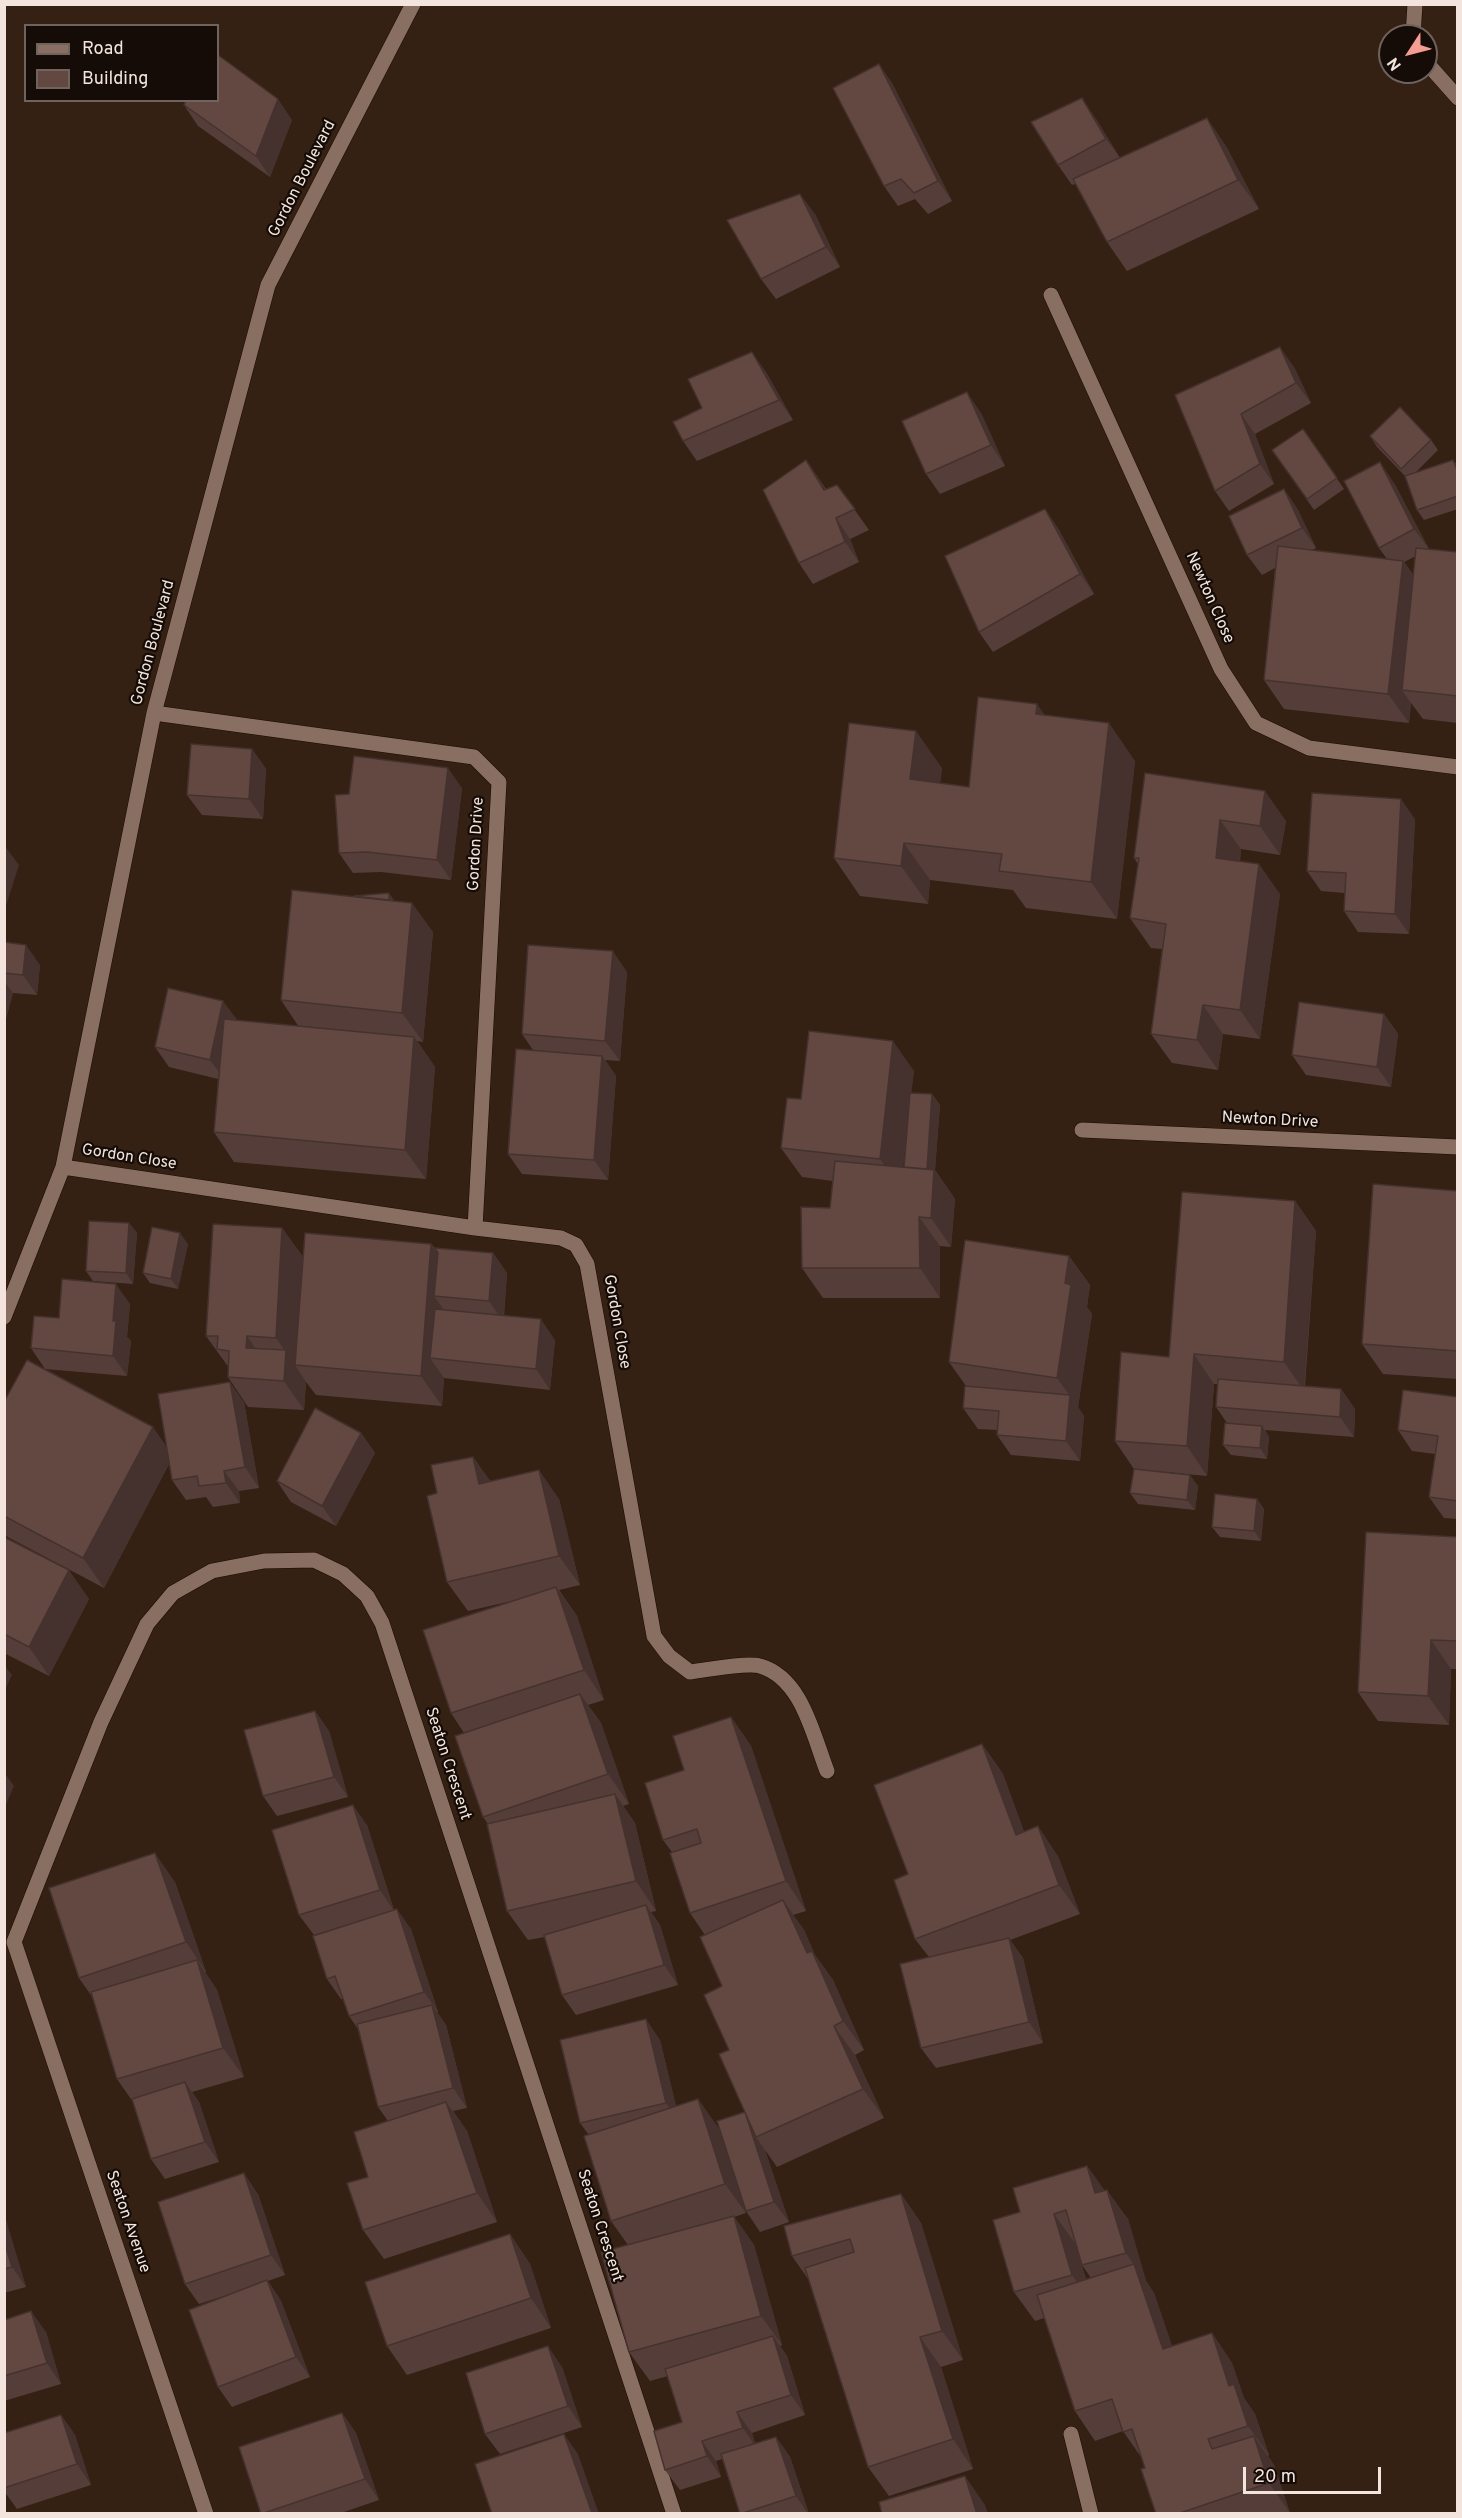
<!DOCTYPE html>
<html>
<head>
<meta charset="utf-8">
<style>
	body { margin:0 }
	#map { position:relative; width:1462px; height:2518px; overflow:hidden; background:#352014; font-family:Overpass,sans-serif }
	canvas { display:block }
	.frame { position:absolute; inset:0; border:6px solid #f3e5dd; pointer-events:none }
	.legend { position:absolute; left:24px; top:24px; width:195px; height:78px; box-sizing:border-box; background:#150c07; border:2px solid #6e635d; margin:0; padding:8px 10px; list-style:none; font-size:18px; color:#f3e5dd }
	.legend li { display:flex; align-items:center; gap:12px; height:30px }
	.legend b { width:30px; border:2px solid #6e635d }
	.north { position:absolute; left:1378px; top:24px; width:60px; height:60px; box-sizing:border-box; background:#150c07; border:2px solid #6e635d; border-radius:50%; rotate:234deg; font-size:16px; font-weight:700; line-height:24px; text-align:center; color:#f3e5dd }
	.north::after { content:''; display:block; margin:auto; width:21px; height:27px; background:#f59c93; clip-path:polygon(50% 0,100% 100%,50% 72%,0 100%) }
	.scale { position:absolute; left:1243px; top:2467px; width:138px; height:27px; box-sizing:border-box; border:3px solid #f3e5dd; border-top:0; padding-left:8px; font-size:18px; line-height:21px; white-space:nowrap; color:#f3e5dd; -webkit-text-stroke:4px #150c07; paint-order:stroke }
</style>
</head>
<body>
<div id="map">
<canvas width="1462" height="2518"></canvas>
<div class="frame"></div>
<ul class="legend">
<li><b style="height:8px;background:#886f61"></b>Road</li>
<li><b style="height:16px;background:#634842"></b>Building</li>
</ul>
<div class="north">N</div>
<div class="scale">20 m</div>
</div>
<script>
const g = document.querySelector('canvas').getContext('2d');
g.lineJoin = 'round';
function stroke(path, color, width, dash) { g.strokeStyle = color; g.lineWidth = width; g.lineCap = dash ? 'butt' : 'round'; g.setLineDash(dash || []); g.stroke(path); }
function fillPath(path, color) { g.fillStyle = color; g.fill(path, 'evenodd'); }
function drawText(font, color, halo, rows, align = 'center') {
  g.font = font + ' Overpass,sans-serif'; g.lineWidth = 4.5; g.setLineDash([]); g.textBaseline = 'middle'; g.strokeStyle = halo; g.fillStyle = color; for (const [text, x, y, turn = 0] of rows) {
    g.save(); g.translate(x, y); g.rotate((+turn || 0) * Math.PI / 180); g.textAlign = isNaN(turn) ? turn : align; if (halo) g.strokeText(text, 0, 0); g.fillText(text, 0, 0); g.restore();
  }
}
const minor = new Path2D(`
	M1413,36L1415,4
	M1426,62L1458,98
	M1051,295L1221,669L1256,723L1309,748L1458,767
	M154,713L474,757L499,782L475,1228
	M1082,1130L1458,1147
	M63,1167L475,1228L561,1238L576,1245L587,1264L654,1636L669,1656L690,1672C705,1670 748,1662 760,1666C802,1678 813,1735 827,1771
	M4,1317L63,1167L154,713L268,285L413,4
	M14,1942L101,1722L147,1624L173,1593L212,1571L264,1561L314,1560L343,1574L367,1596L382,1623L674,2514
	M14,1942L206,2514
	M1071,2434L1091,2514`);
stroke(minor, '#1b0901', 16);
stroke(minor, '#886f61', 15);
fillPath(new Path2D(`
	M879,64L893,85L952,201L928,214L915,199L898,206L884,186Z
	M184,105L292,120L270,177L198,126Z
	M1207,118L1227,148L1259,209L1127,271L1107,242L1075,184L1072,185L1058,165L1096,119L1120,158Z
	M815,214L840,267L776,299L761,279Z
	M1294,367L1311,403L1255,434L1274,484L1229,511L1215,491L1175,395Z
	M766,372L793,420L697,461L683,441L702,408Z
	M981,413L1005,466L940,494L926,474Z
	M1303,429L1344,489L1314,510L1272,450Z
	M1370,436L1431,440L1438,450L1415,473L1453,460L1458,466V509L1424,520L1417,510L1405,476L1377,447Z
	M806,460L826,489L837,485L869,530L850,539L859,562L813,584L799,563Z
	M1394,483L1429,549L1458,552V723L1423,719L1411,703L1409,723L1284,709L1264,680L1275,568L1262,575L1247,555L1284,489L1298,510L1316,548L1312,550L1387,559L1379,548ZM1416,556L1414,576L1404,562Z
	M1045,509L1059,530L1094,594L993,652L979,632Z
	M1045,716L1135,761L1117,919L1026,908L1013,890L930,880L928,904L860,896L834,858L942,768L940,783L969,787Z
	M252,749L266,769L263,819L202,815L187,795Z
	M1145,773L1286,821L1280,855L1241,849L1240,862L1280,894L1260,1039L1223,1034L1218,1070L1172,1063L1151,1034L1162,949L1151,948L1130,918L1138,864L1134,858Z
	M462,788L451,880L381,872L353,873L339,853L349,794Z
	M1415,819L1409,934L1358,932L1344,911L1345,893L1321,891L1307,871Z
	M394,901L433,932L423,1042L417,1041L435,1067L426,1179L234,1162L214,1132L218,1079L169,1067L155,1047L237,1021L299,1027L281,1000Z
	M4,942L40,965L37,995L13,993L4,1026Z
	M627,972L620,1061L605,1060L616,1076L608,1180L522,1174L508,1154L533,1050L522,1034Z
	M1384,1014L1398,1034L1391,1087L1306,1075L1292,1055Z
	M914,1071L911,1093L932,1094L940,1105L935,1170L955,1199L951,1247L940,1246V1298H823L802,1268L830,1208L833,1181L802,1177L781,1148L801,1099ZM907,1132L904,1167H903Z
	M1458,1191V1379L1383,1374L1362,1344Z
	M1295,1201L1316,1231L1305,1386L1341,1389L1355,1409L1354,1437L1265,1430L1269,1437L1267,1459L1231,1455L1223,1445L1227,1423L1216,1407L1218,1384H1214L1207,1476L1164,1472L1198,1486L1195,1510L1138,1504L1130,1493L1134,1469L1115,1441L1169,1357Z
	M129,1223L137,1233L133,1284L93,1281L86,1271Z
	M282,1228L303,1257L431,1244L435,1248L493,1253L507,1273L504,1316L555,1340L550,1390L444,1378L442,1406L316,1395L306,1382L304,1410L248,1407L228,1377V1365H227L206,1336Z
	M188,1244L178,1289L150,1283L143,1273Z
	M1069,1256L1090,1285L1087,1307L1092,1314L1078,1407L1084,1416L1080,1461L1011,1455L997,1435V1430L978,1429L963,1408L966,1386L949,1362Z
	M130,1304L127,1337L131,1341L127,1376L45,1369L31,1348L59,1318Z
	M1458,1397V1519L1444,1518L1429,1497L1435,1454L1412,1451L1398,1430Z
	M4,1402L167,1447L244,1402L259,1488L239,1491L240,1503L213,1507L206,1497L186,1500L172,1480L169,1464L104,1588L4,1535Z
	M361,1433L375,1453L336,1526L291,1502L277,1481Z
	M473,1457L490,1481L559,1499L580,1585L559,1590L577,1616L604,1700L588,1705L601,1723L629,1804L623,1806L635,1823L656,1911L651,1912L660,1925L678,1985L576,2015L562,1995L545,1937L528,1940L507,1911L488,1824L483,1817L464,1733L451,1713L516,1600L468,1611L447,1582L437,1493Z
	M1257,1499L1264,1509L1261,1541L1220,1537L1212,1527Z
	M4,1537L89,1599L49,1676L4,1653Z
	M1458,1537V1669H1451L1449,1725L1378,1721L1358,1692Z
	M315,1711L329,1731L348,1797L277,1816L263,1796Z
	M731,1717L751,1746L806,1911L793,1915L804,1930L815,1955L833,1980L864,2050L855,2055L884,2118L777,2167L765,2150L789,2222L760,2232L746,2211L745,2112L729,2050L722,1986L705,1935L690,1913L672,1852L663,1840L684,1770Z
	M982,1744L1003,1774L1024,1832L1058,1856L1080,1914L1010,1940L1023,1958L1043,2043L936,2068L921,2048L929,1957L915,1939L908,1874Z
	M367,1825L394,1910L411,1929L438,2012H437L446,2025L467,2108L453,2111L467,2131L497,2222L384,2259L363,2230L368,2177L388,2121L378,2107L358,2029L349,2016L343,1999H341L327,1979L343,1926L314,1935L299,1915Z
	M175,1882L206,1972H205L217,1990L244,2077L192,2092L199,2102L219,2162L165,2179L151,2159L133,2102L117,2079L93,1998L79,1978Z
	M660,2040L676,2106L698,2099L719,2129L746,2213L734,2217L754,2245L782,2345L780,2346L787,2356L805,2415L752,2433L755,2443L776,2437L790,2457L809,2514H740L722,2459L716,2461L721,2477L680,2490L665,2470L682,2422L668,2376L650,2381L629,2352L628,2245L611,2221L589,2135L580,2123Z
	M1087,2166L1104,2190L1128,2219L1146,2281L1154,2293L1172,2346L1212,2333L1232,2363L1244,2398L1255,2414L1269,2455L1268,2456L1274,2465L1290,2513L1287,2514H1156L1143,2460L1123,2431L1095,2441L1075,2411L1044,2318L1035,2321L1014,2292L1020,2212ZM1075,2243H1076L1082,2265L1091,2278L1086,2279Z
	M258,2194L285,2275L268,2281L281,2301L310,2377L232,2407L218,2387L230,2294L199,2304L185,2284Z
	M901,2194L921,2223L963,2360L941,2367L973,2469L889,2496L868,2467L808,2279L792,2256Z
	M4,2214L26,2287L4,2293Z
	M510,2234L530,2264L551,2328L407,2375L387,2346Z
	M4,2320L46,2332L61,2384L4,2401Z
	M562,2367L582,2427L500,2454L485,2434Z
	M342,2413L356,2433L379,2500L338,2514H261Z
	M61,2415L75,2435L91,2485L17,2509L4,2491V2433Z`), '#553e39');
fillPath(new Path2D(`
	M879,64L893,85L952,201L938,181Z
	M1082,98L1096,119L1121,159L1106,139Z
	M278,99L292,120L270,177L256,156Z
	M1207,118L1227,148L1259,209L1238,180Z
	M800,194L815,214L840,267L826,247Z
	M1280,347L1294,367L1311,403L1296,383Z
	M752,352L766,372L793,420L779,400Z
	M967,392L981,413L1005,466L991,445Z
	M1241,414L1255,434L1274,484L1260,464Z
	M806,460L820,481L838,510L824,490Z
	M1380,462L1394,483L1429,549L1414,529Z
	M1284,489L1298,510L1316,548L1302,528Z
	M1045,509L1059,530L1094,594L1080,574Z
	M836,518L850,539L859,562L845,542Z
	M1403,561L1423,590L1402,690L1411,703L1409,723L1388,694Z
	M1037,704L1063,741L1036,714Z
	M1109,723L1135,761L1117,919L1091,882Z
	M916,731L942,768L936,817L910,779Z
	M252,749L266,769L263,819L249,799Z
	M448,768L462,788L451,880L437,860Z
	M1265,791L1286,821L1280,855L1260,826Z
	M1401,799L1415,819L1409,934L1395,914Z
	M1220,820L1241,849L1236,887L1216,858Z
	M904,843L930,880L928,904L901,866Z
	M4,845L19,865L4,912Z
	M1259,864L1280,894L1260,1039L1240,1010Z
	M389,893L403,913L389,909Z
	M412,903L433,932L423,1042L402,1013Z
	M26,945L40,965L37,995L23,975Z
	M613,951L627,972L620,1061L605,1041Z
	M4,981L13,993L4,1026Z
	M223,1001L238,1021L225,1080L210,1060Z
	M1203,1005L1223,1034L1218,1070L1197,1040Z
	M1384,1014L1398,1034L1391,1087L1377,1067Z
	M414,1037L435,1067L426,1179L405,1150Z
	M893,1041L914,1071L900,1189L880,1159Z
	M602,1056L616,1076L608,1180L594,1160Z
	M932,1094L940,1105L935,1170L955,1199L951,1247L931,1218L926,1186Z
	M1295,1201L1316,1231L1304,1391L1284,1362Z
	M919,1217L940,1246V1298L920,1268Z
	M129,1223L137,1233L133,1284L126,1273Z
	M282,1228L303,1257L295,1365L306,1382L304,1410L284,1381L286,1352L276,1338Z
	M180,1233L188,1244L178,1289L171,1279Z
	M431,1244L452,1273L434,1296L449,1317L430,1358L444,1378L442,1406L421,1376Z
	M493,1253L507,1273L503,1322L489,1301Z
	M1069,1256L1090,1285L1087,1307L1092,1314L1078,1407L1084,1416L1080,1461L1066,1441L1070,1396L1057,1378L1065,1283Z
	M116,1284L130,1304L127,1337L131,1341L127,1376L113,1356V1321Z
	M541,1319L555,1340L550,1390L536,1369Z
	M247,1336L267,1365L246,1348Z
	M1194,1354L1214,1384L1207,1476L1187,1446Z
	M230,1382L244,1402L259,1488L245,1467Z
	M1341,1389L1355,1409L1354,1437L1340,1417Z
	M1262,1426L1269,1437L1267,1459L1260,1448Z
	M153,1427L173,1456L104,1588L83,1558Z
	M361,1433L375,1453L336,1526L322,1506Z
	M473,1457L494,1486L479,1484Z
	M539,1470L559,1499L580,1585L559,1556Z
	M224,1471L239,1491L240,1503L226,1483Z
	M1190,1475L1198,1486L1195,1510L1187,1500Z
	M1257,1499L1264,1509L1261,1541L1254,1531Z
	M69,1570L89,1599L49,1676L29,1647Z
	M556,1587L577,1616L604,1700L584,1670Z
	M1431,1640L1451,1669L1449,1725L1428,1696Z
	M4,1665L12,1675L4,1692Z
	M580,1694L601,1723L629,1804L608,1774Z
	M315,1711L329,1731L348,1797L334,1777Z
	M731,1717L751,1746L806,1911L786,1881Z
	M982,1744L1003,1774L1036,1864L1016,1835Z
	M4,1772L14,1786L4,1809Z
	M615,1794L635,1823L656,1911L636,1881Z
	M353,1805L367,1825L394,1911L380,1890Z
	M1038,1826L1058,1856L1080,1914L1059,1885Z
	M155,1853L175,1882L206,1972L186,1942Z
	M783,1900L804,1930L815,1955L833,1980L864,2050L843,2021L807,1953Z
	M646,1905L660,1925L678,1985L664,1965Z
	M397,1909L411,1929L438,2012L424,1992Z
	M1009,1938L1023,1958L1043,2043L1029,2022Z
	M197,1960L217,1990L244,2077L223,2048Z
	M432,2005L446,2025L467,2108L453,2088Z
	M646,2019L660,2040L680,2123L666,2103Z
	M834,2026L855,2055L884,2118L863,2089Z
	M185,2082L199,2102L219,2162L205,2142Z
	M698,2099L719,2129L746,2213L725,2184Z
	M446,2102L467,2131L497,2222L477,2193Z
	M745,2112L756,2137L765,2150L789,2222L774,2202Z
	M1087,2166L1108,2195L1095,2193Z
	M244,2173L258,2194L285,2275L271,2255Z
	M1107,2190L1128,2219L1146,2281L1154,2293L1183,2379L1163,2349L1134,2265L1126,2253Z
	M901,2194L921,2223L963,2360L942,2331Z
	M4,2214L26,2287L12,2267L4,2241Z
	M1054,2214L1075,2243L1093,2304L1072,2275Z
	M734,2216L754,2245L782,2345L761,2316Z
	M510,2234L530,2264L551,2328L531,2298Z
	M267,2280L281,2301L310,2377L296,2357Z
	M31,2311L46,2332L61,2384L47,2363Z
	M1212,2333L1232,2363L1244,2398L1255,2414L1269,2455L1248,2426L1229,2386Z
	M773,2336L787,2356L805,2415L791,2395Z
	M920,2337L941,2367L973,2469L953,2439Z
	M548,2346L562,2367L582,2427L568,2406Z
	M737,2412L752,2433L757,2449L743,2428Z
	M342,2413L356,2433L379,2500L365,2479Z
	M61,2415L75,2435L91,2485L77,2464Z
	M564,2434L578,2454L599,2514L592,2513Z
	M1254,2436L1274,2465L1290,2513L1269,2483Z
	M776,2437L790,2457L809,2514H808L796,2496Z
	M702,2441L716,2461L721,2477L707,2456Z
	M965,2476L985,2505L988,2514H977Z`), '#45322e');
const building = new Path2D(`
	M218,55L278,99L256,156L184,105L186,100H218Z
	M879,64L938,181L914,193L901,179L884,186L833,88Z
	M1082,98L1106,139L1058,165L1031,122Z
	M1207,118L1238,180L1107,242L1073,179Z
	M800,194L826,247L761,279L727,220Z
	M1280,347L1296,383L1241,414L1260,464L1215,491L1175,395Z
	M752,352L779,400L683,441L673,422L702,408L688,379Z
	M967,392L991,445L926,474L902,421Z
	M1400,407L1431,440L1401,469L1370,436Z
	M1303,429L1337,478L1307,499L1272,450Z
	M806,460L824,490L837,485L855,509L836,518L845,542L799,563L763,490Z
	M1453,460L1458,472V496L1417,510L1405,476Z
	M1380,462L1414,529L1379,548L1344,481Z
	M1284,489L1302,528L1247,555L1229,516Z
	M1045,509L1080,574L979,632L945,556Z
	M1278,546L1403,561L1388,694L1264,680Z
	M1416,548L1458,552V696L1402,690Z
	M978,697L1037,704L1036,714L1109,723L1091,882L999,871L1002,854L904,843L901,866L834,858L849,723L916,731L910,779L969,787Z
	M191,744L252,749L249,799L187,795Z
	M354,756L448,768L437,860L367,852L339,853L335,795L349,794Z
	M1145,773L1265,791L1260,826L1220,820L1216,858L1259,864L1240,1010L1203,1005L1197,1040L1151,1034L1166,924L1130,918L1139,858H1134Z
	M1312,793L1401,799L1395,914L1344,911L1346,873L1307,871Z
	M292,890L412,903L402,1013L281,1000Z
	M389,893V900L354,896Z
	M4,942L26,945L23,975L4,973Z
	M528,945L613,951L605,1041L522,1034Z
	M168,988L223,1001L210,1060L155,1047Z
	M1299,1002L1384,1014L1377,1067L1292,1055Z
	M224,1019L414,1037L405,1150L214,1132Z
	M809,1031L893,1041L880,1159L781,1148L787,1098L801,1099Z
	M516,1049L602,1056L594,1160L508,1154Z
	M910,1093L932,1094L927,1169L904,1167Z
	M835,1161L934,1170L931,1218L919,1217L920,1268H802L801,1207L830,1208Z
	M1373,1184L1458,1191V1351L1362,1344Z
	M1182,1192L1295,1201L1284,1362L1194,1354L1187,1446L1115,1441L1121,1352L1169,1357Z
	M89,1221L129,1223L126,1273L86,1271Z
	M213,1224L282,1228L276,1338L247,1336L246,1348L286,1350L284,1381L228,1377L229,1351L217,1349L218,1336H206Z
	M152,1227L180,1233L171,1279L143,1273Z
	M305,1233L431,1244L421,1376L295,1365Z
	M965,1240L1069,1256L1065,1283L1071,1285L1057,1378L949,1362Z
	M435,1248L493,1253L489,1301L434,1296L438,1253Z
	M62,1279L116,1284L113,1321H116L113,1356L31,1348L34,1316L59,1318Z
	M435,1309L541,1319L536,1369L430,1358Z
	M27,1360L153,1427L83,1558L4,1516V1402Z
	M1218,1379L1341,1389L1340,1417L1216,1407Z
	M230,1382L245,1467L224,1471L226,1483L199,1486L197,1476L172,1480L158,1394Z
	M965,1386L1070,1395L1066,1441L997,1435L999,1411L963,1408Z
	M1403,1390L1458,1397V1501L1429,1497L1438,1436L1398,1430Z
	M315,1408L361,1433L322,1506L277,1481Z
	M1225,1423L1262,1426L1260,1448L1223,1445Z
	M473,1457L479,1484L539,1470L559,1556L447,1582L427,1496L437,1493L431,1465Z
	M1134,1469L1190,1475L1187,1500L1130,1493Z
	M1215,1494L1257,1499L1254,1531L1212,1527Z
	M1366,1532L1458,1537V1641L1431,1640L1428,1696L1358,1692Z
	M4,1537L69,1570L29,1647L4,1634Z
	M556,1587L584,1670L451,1713L423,1630Z
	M580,1694L608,1774L483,1817L455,1736Z
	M315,1711L334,1777L263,1796L244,1730Z
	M731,1717L786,1881L690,1913L670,1853L701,1843L697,1829L663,1840L645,1783L684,1770L673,1736Z
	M982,1744L1016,1835L1038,1826L1059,1885L915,1939L894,1880L908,1874L874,1785Z
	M615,1794L636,1881L507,1911L487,1824Z
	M353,1805L380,1890L299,1915L272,1830Z
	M155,1853L186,1942L79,1978L49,1888Z
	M783,1900L807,1953L812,1951L843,2021L834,2026L863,2089L756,2137L719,2054L729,2050L704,1995L722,1986L700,1937Z
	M646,1905L664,1965L562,1995L544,1935Z
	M397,1909L424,1992L349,2016L335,1976L327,1979L313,1936Z
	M1009,1938L1029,2022L921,2048L900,1964Z
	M197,1960L223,2048L117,2079L91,1992Z
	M432,2005L453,2088L378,2107L357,2024Z
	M646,2019L666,2103L580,2123L560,2040Z
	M185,2082L205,2142L151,2159L132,2099Z
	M698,2099L725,2184L611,2221L584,2136Z
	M446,2102L477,2193L363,2230L347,2183L368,2177L354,2132Z
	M745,2112L774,2202L746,2211L717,2121Z
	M1087,2166L1095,2193L1107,2190L1126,2253L1082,2265L1066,2210L1054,2214L1072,2275L1014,2292L993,2220L1020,2212L1013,2188Z
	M244,2173L271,2255L185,2284L158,2202Z
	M901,2194L942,2331L920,2337L953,2439L868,2467L805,2268L854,2252L850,2239L792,2256L784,2226Z
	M734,2216L761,2316L629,2352L601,2252Z
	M510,2234L531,2298L387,2346L365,2282Z
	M4,2241L12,2267L4,2269Z
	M1134,2264L1163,2349L1212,2333L1229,2386L1234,2384L1248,2426L1208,2439L1212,2449L1254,2436L1269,2483L1177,2514H1156L1141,2469L1145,2468L1132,2429L1123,2432L1112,2399L1075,2411L1037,2295Z
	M267,2280L296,2357L218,2387L189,2310Z
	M31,2311L47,2363L4,2376V2320Z
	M773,2336L791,2395L737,2412L743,2428L702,2441L707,2456L665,2470L654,2431L682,2422L665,2369Z
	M548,2346L568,2406L485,2434L466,2373Z
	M342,2413L365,2479L261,2514L239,2447Z
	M61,2415L77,2464L4,2488V2433Z
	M564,2434L592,2513L492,2514L475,2464Z
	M776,2437L796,2496L740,2514L721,2454Z
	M965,2476L977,2514H882L879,2502Z`);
fillPath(building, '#634842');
stroke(building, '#45322e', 1.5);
drawText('16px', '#f3e5dd', '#150c07', [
	["Gordon Boulevard",303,179,-63],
	["Newton Close",1209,598,66],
	["Gordon Boulevard",154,643,-75],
	["Gordon Drive",477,844,-87],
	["Newton Drive",1270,1121,3],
	["Gordon Close",129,1158,9],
	["Gordon Close",616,1322,80],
	["Seaton Crescent",447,1764,72],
	["Seaton Avenue",127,2222,71],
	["Seaton Crescent",599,2226,72]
]);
</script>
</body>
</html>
